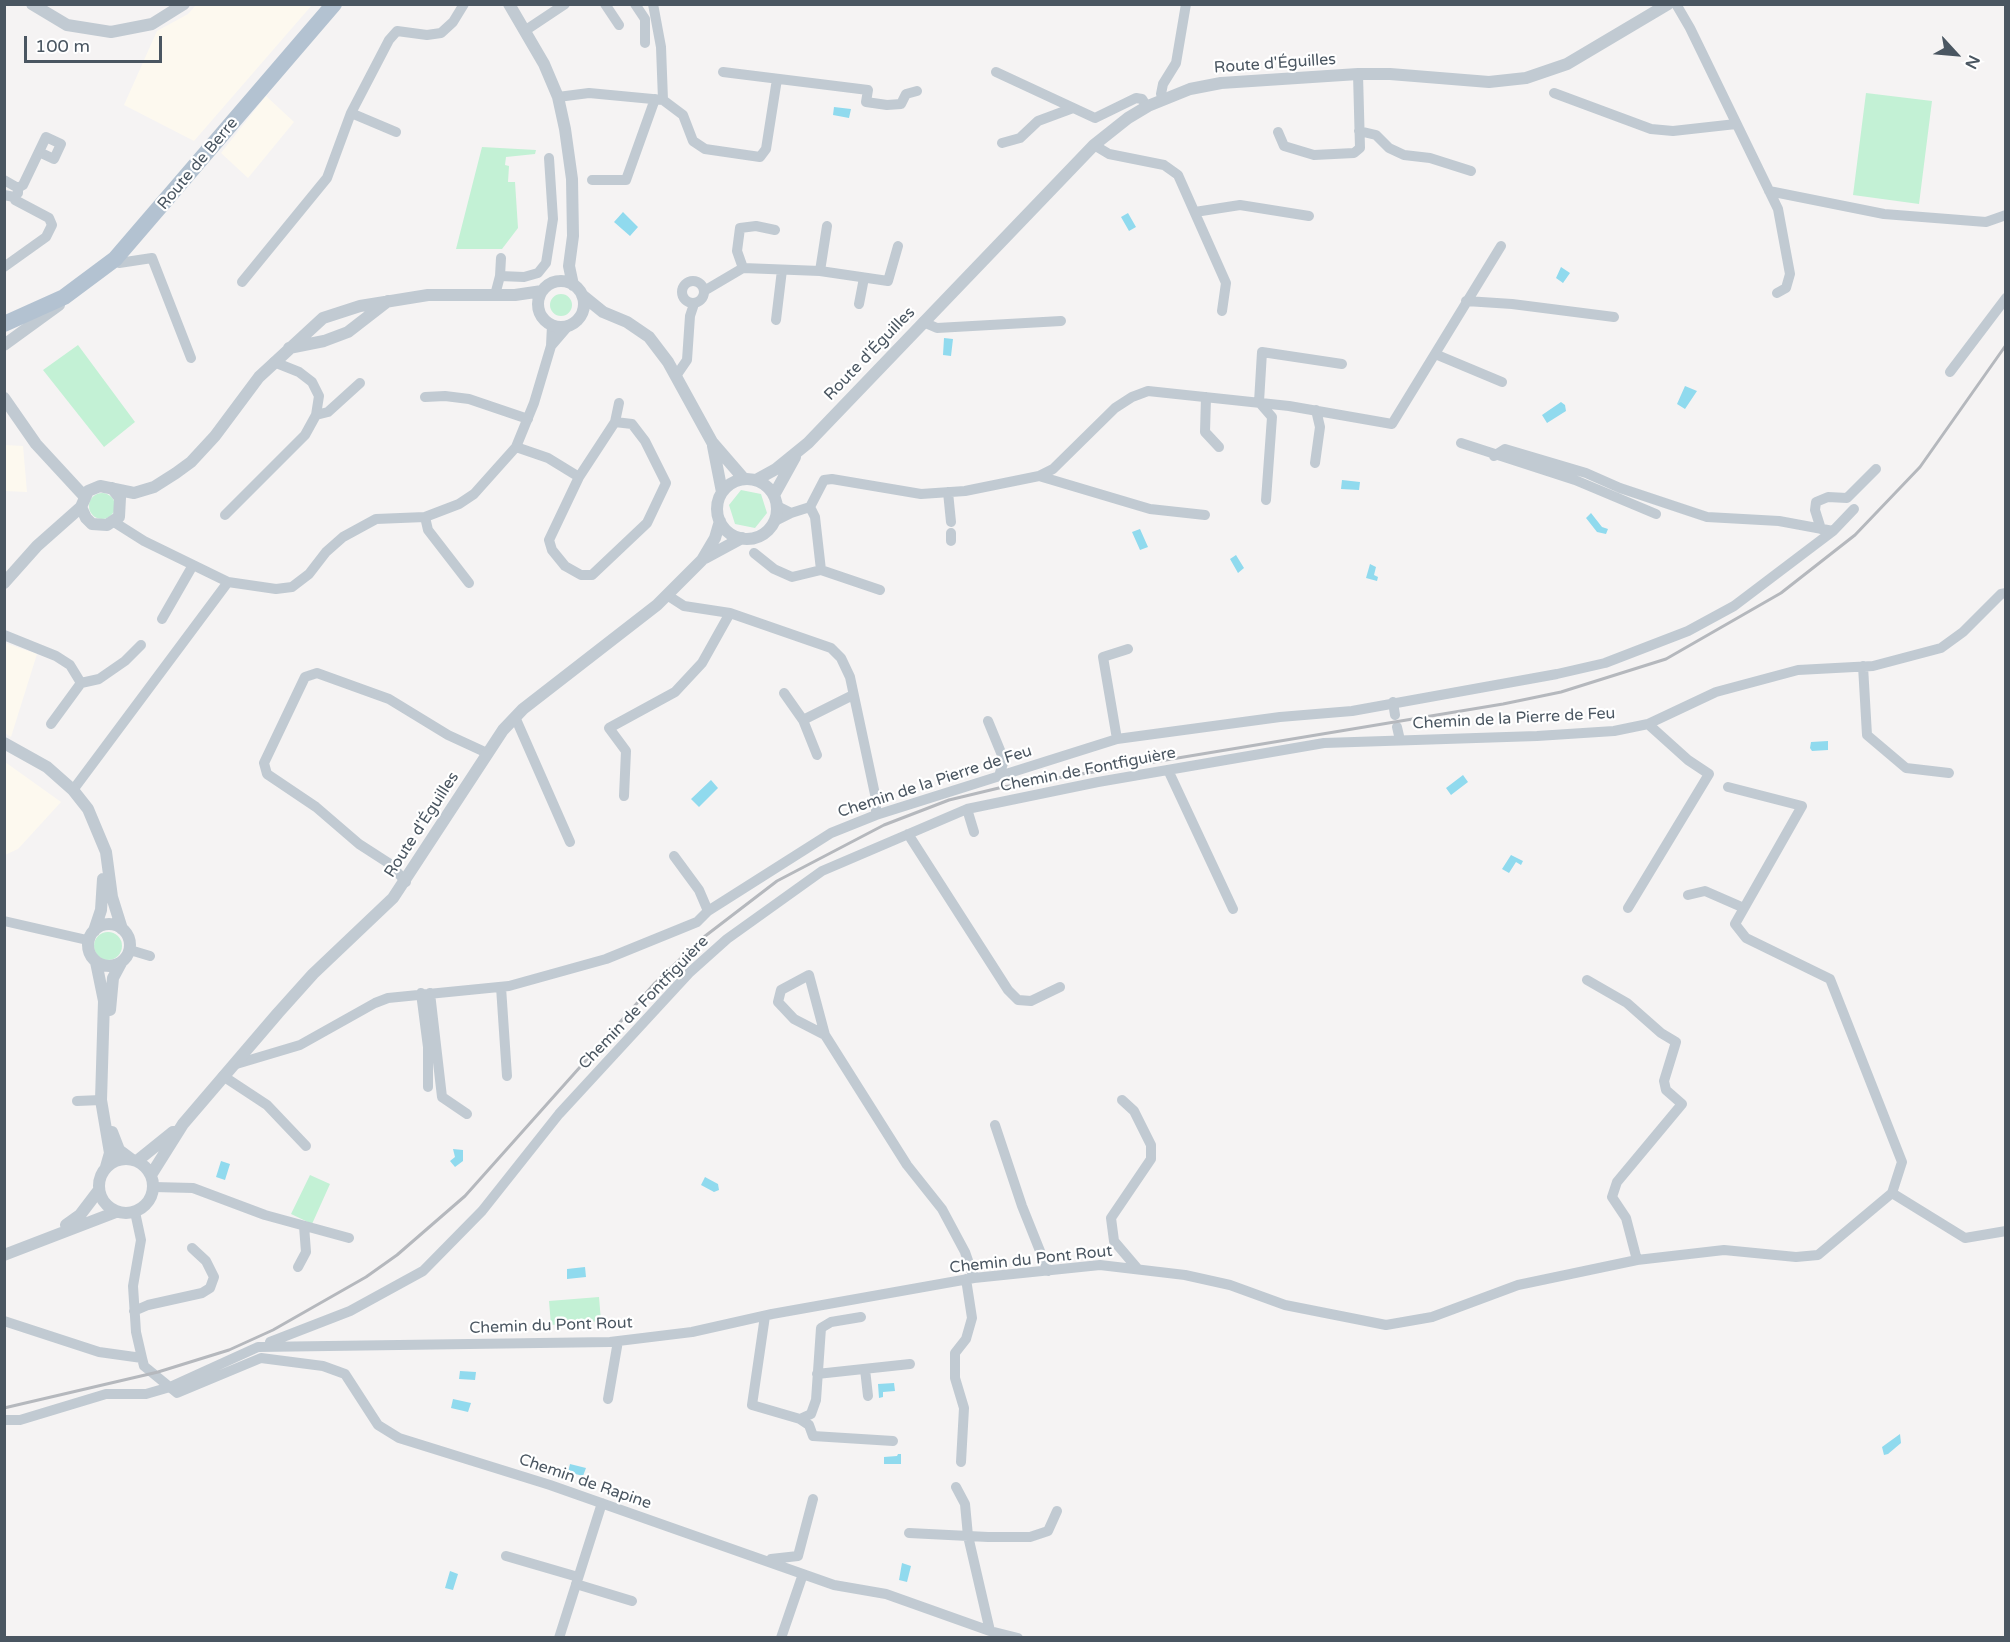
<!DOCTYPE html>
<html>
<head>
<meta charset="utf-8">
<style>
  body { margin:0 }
  #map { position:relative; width:2010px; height:1642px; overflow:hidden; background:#f5f3f3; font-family:"Varela Round",sans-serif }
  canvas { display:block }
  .frame { position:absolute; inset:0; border:6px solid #4a5661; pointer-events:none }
  .north { position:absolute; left:1926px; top:24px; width:60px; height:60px; -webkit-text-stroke:4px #fff; paint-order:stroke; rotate:116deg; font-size:16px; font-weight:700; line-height:24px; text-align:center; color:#4a5661 }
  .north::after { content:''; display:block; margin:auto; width:21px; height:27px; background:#4a5661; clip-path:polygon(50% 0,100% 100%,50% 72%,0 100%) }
  .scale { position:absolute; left:24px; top:36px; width:138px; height:27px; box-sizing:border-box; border:3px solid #4a5661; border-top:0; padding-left:8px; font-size:18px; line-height:21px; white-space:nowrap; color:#4a5661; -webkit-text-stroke:4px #fff; paint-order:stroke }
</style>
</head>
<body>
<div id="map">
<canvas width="2010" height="1642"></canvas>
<div class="frame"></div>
<div class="north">N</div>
<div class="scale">100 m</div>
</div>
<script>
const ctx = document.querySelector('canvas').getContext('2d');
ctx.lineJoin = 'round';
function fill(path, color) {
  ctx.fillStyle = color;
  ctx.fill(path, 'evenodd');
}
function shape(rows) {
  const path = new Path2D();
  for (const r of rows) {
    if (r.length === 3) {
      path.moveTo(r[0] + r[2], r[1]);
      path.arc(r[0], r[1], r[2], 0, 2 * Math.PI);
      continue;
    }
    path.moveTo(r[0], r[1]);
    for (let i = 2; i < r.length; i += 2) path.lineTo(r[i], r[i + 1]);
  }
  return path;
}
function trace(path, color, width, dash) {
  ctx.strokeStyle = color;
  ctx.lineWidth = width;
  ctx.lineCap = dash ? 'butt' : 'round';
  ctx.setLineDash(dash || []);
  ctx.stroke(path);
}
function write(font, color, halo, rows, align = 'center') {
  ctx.font = font + ' "Varela Round",sans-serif';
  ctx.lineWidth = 4.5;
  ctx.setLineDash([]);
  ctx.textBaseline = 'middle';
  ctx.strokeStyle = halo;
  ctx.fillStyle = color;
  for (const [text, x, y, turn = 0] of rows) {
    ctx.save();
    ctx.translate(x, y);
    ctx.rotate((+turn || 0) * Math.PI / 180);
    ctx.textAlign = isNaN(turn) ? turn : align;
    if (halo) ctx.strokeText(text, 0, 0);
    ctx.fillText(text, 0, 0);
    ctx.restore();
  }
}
fill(shape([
  [196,5,312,5,194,141,124,105,157,31,188,14],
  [266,96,294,122,248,178,221,153],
  [5,445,23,446,27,492,5,491],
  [5,643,37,654,11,737,5,733],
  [5,762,61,802,18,849,5,855]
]), '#fdf9ef');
fill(shape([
  [1866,93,1932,101,1919,204,1853,195],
  [482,147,536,150,535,154,506,157,505,165,509,166,508,182,515,182,518,228,502,249,456,249],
  [561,305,11],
  [78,345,135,422,104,447,43,370],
  [741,490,761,494,767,513,755,528,735,524,729,505],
  [102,506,13],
  [108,946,14],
  [310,1175,330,1184,312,1224,291,1214],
  [599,1297,601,1321,551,1325,549,1301]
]), '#c3f1d5');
fill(shape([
  [834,107,851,109,849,118,833,115],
  [623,212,638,227,630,236,614,222],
  [1128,213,1136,227,1129,231,1121,217],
  [1561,267,1570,273,1563,283,1556,278],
  [944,338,953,339,951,356,943,355],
  [1685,386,1697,391,1685,409,1677,404],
  [1561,402,1565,405,1566,411,1547,423,1542,415],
  [1342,480,1360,482,1359,490,1341,489],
  [1591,513,1602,527,1608,529,1606,534,1597,532,1586,518],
  [1140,529,1148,547,1140,550,1132,532],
  [1236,555,1244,568,1238,573,1230,559],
  [1370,564,1376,567,1374,575,1378,577,1377,581,1366,578],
  [1828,741,1828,750,1812,751,1810,748,1811,742],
  [1463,775,1468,782,1451,795,1446,788],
  [711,780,718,788,699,807,691,799],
  [1511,855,1523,861,1521,865,1516,862,1509,873,1502,869],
  [453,1149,463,1150,463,1161,455,1167,450,1161,455,1157],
  [221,1161,230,1164,225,1180,216,1177],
  [705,1177,718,1184,719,1190,714,1192,701,1185],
  [585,1267,586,1277,567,1279,567,1269],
  [460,1371,476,1372,475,1380,459,1379],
  [894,1383,895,1391,883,1392,883,1397,879,1398,878,1384],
  [453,1399,471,1403,468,1412,451,1408],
  [1900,1434,1901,1443,1888,1454,1884,1455,1882,1447],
  [898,1454,901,1454,901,1464,884,1464,884,1457,897,1456],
  [570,1464,586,1468,583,1476,568,1472],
  [902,1563,911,1566,907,1582,899,1580],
  [450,1571,458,1574,453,1590,445,1588]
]), '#90daee');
trace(shape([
  [605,4,619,25],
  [635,4,645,19,645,43],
  [1676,4,1690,28,1778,209,1790,274,1786,288,1777,293],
  [526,30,565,4],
  [723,72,868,90,866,102,887,105,901,104,906,94,917,91],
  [996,72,1095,118,1136,98,1142,99,1147,107],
  [1554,93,1651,129,1673,131,1736,124],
  [558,97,589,93,663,100,661,47,653,4],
  [1164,98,1161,94,1163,84,1176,63,1186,4],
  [663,100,683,115,693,141,705,149,760,157,766,149,777,79],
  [351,113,396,132],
  [1359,131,1376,135,1389,148,1404,155,1430,158,1471,171],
  [1278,132,1284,146,1314,155,1354,153,1360,148,1358,74],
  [1002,143,1020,138,1038,121,1073,108],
  [1094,145,1109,154,1164,165,1178,175,1226,283,1222,311],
  [4,180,18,188,18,193,14,197,4,195],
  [592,180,626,180,655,99],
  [18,188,23,185,46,137,61,144,54,159,39,152],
  [1769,191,1884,214,1986,222,2006,215],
  [1195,212,1240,205,1309,216],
  [115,259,119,263,152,258,191,358],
  [4,267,46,237,52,225,49,218,15,200,14,197],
  [743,268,737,251,740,228,756,226,775,230],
  [820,271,827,226],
  [500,276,524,277,538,273,546,263,553,219,549,158],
  [693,292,11],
  [242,282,327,178,351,113,389,40,397,31,427,35,441,33,453,22,464,4],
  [704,291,743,268,820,271,888,281,898,246],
  [495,295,500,276,501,258],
  [1466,301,1512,304,1614,317],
  [859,304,864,278],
  [776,320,782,270],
  [923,322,937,328,1061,321],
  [551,346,569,325],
  [1435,354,1502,382],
  [1950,372,2006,298],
  [676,376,687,360,690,316,694,304],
  [425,397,445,396,469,399,528,419],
  [1206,397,1205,432,1219,447],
  [316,415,328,412,360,383],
  [615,422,632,424,645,441,666,483,647,523,592,575,581,575,565,566,552,550,549,540,579,477,615,422,619,403],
  [1461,443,1575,480,1656,514],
  [516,447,548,458,579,477],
  [1494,456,1505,449,1586,473,1620,488,1707,517,1779,521,1833,531],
  [1315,463,1320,427,1316,410],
  [1039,476,1150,509,1205,515],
  [948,492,951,522],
  [1266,500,1272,417,1259,402,1262,352,1342,364],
  [810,507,815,517,821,570],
  [791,513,810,507,824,480,832,479,921,494,965,491,1039,476,1053,469,1115,408,1132,397,1148,391,1289,406,1392,424,1501,246],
  [225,515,305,435,316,415,319,396,312,382,299,372,274,362],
  [425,517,428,530,469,583],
  [775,521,791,513,777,506],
  [114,522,144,541,228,582,276,589,292,587,309,574,326,552,343,537,376,519,425,517,459,504,474,494,516,447,534,403,551,346,552,325],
  [1821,529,1815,510,1816,502,1828,497,1847,498,1876,469],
  [951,533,951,541],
  [754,553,774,569,792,577,821,570,880,590],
  [667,595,684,606,730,613,831,648,841,658,850,677,876,799,876,815],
  [162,619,193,565],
  [4,635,56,656,70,665,81,683,99,679,125,661,141,645],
  [1863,666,1867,735,1906,768,1949,773],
  [784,693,803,720,817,755],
  [1393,702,1395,715],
  [515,717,570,842],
  [803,720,853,695],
  [988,721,1004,760,999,776],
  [51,724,81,683],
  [1397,727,1400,740],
  [1117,739,1103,657,1128,649],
  [1168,770,1233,909],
  [1728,787,1802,806,1735,924,1746,938,1830,979,1902,1162,1892,1193],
  [73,790,228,582],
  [624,796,626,751,609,728,675,692,702,663,730,613],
  [967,809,974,832],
  [908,834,1008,990,1018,1000,1031,1001,1060,987],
  [674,856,699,890,708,911],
  [406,882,390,864,359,844,316,807,267,774,264,763,305,677,317,673,389,699,448,735,487,753],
  [1688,895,1705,891,1744,908],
  [1628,908,1709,774,1688,760,1648,724],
  [4,921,87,940],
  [130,950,150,956],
  [1587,980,1627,1003,1661,1033,1676,1042,1664,1081,1666,1090,1682,1104,1617,1182,1612,1197,1626,1218,1637,1260],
  [501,987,507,1076],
  [421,993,428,1047,428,1087],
  [430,993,442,1097,467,1114],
  [825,1035,809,975,781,990,778,1002,794,1019,825,1035,907,1165,942,1209,965,1252,974,1278],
  [233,1065,300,1045,375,1003,388,998,509,986,606,959,697,922,708,911,831,833,876,815,1117,739,1280,717,1352,711,1557,674,1605,663,1688,631,1734,606,1833,531,1854,509],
  [223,1076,267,1105,306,1146],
  [1122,1100,1134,1111,1151,1145,1151,1159,1111,1218,1114,1241,1137,1268],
  [77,1101,101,1100],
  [995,1125,1022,1206,1048,1271],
  [154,1187,193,1188,265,1215,349,1238],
  [135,1212,141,1240,133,1286,136,1332,142,1358,144,1366,177,1393,261,1358,323,1366,345,1374,378,1425,399,1438,550,1485,834,1585,886,1594,990,1631,1018,1638],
  [298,1267,306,1252,304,1226],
  [134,1311,148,1305,202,1293,210,1288,214,1277,206,1261,192,1248],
  [765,1316,752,1405,800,1419,809,1425,813,1436,893,1441],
  [4,1321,99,1352,142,1358],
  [270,1342,350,1311,423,1271,482,1211,559,1114,689,973,727,939,822,871,967,809,1098,782,1324,743,1537,736,1614,731,1648,724,1716,692,1798,670,1873,666,1941,648,1963,632,2001,594,2006,593],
  [865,1369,868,1396],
  [817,1374,910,1364],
  [608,1399,618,1341],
  [800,1419,811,1414,816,1400,821,1328,831,1322,861,1317],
  [4,1420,20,1420,106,1394,146,1394,170,1387,258,1347,610,1342,692,1332,772,1314,974,1278,1100,1265,1185,1275,1230,1285,1285,1305,1386,1325,1432,1317,1518,1285,1637,1260,1724,1250,1796,1257,1818,1255,1892,1193,1965,1238,2006,1231],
  [961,1462,964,1408,955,1378,955,1353,966,1339,972,1318,966,1279],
  [956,1487,965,1504,968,1536,990,1631],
  [909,1533,988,1537,1030,1537,1048,1531,1057,1511],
  [506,1556,578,1577],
  [771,1559,798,1556,813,1499],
  [576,1584,632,1601],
  [559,1638,602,1503],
  [781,1638,803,1574]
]), '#c1cad2', 10);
trace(shape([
  [32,4,67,25,111,32,152,24,184,4],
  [509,4,544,64,558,97,565,129,572,179,573,236,569,266,573,285],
  [561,304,23],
  [582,295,603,312,627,322,649,337,668,362,712,442,744,479],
  [4,345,59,305],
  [289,348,324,341,348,332,388,301],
  [4,398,36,444,84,496],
  [713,446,722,492],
  [747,509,30],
  [756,480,776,469,808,443,1094,145,1128,118,1148,106,1190,89,1221,83,1358,74,1390,74,1489,82,1526,78,1567,64,1668,4],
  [112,488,120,498,119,517,107,525,92,524,86,518,81,507,88,491,100,486,134,493,154,487,176,473,191,462,215,436,259,377,323,318,360,306,428,295,515,295,542,291],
  [774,495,795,457],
  [705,558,742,538],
  [4,583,37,546,81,507],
  [4,743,47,767,73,790,88,809,106,852,112,897,122,929],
  [109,945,21],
  [94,931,101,910,103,879],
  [96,962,104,1001,101,1100,110,1153,106,1167],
  [110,1010,113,978,121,963],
  [112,1132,119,1150,131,1159],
  [126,1186,27],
  [137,1161,173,1132],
  [151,1175,183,1124,278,1013,313,974,393,898,503,730,523,709,657,605,702,560,715,538,720,521],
  [66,1225,80,1215,99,1190],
  [4,1255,116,1212]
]), '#c1cad2', 12);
trace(shape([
  [4,324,64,297,115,259,334,4]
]), '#b3c2d1', 16);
trace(shape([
  [4,1408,158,1372,229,1350,273,1330,366,1277,397,1255,465,1196,655,983,700,940,777,881,884,825,949,800,1003,787,1503,704,1561,692,1666,659,1781,593,1855,535,1920,467,2006,345]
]), '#b5b8bd', 3);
write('16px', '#4a5661', '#fff', [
  ["Route d'Éguilles",1275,64,-4],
  ["Route de Berre",198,164,-50],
  ["Route d'Éguilles",870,354,-46],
  ["Chemin de la Pierre de Feu",1514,719,-3],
  ["Chemin de Fontfiguière",1088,770,-11],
  ["Chemin de la Pierre de Feu",935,782,-18],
  ["Route d'Éguilles",422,825,-57],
  ["Chemin de Fontfiguière",644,1003,-46],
  ["Chemin du Pont Rout",1031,1260,-6],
  ["Chemin du Pont Rout",551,1326,-2],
  ["Chemin de Rapine",585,1482,19]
]);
</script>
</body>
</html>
